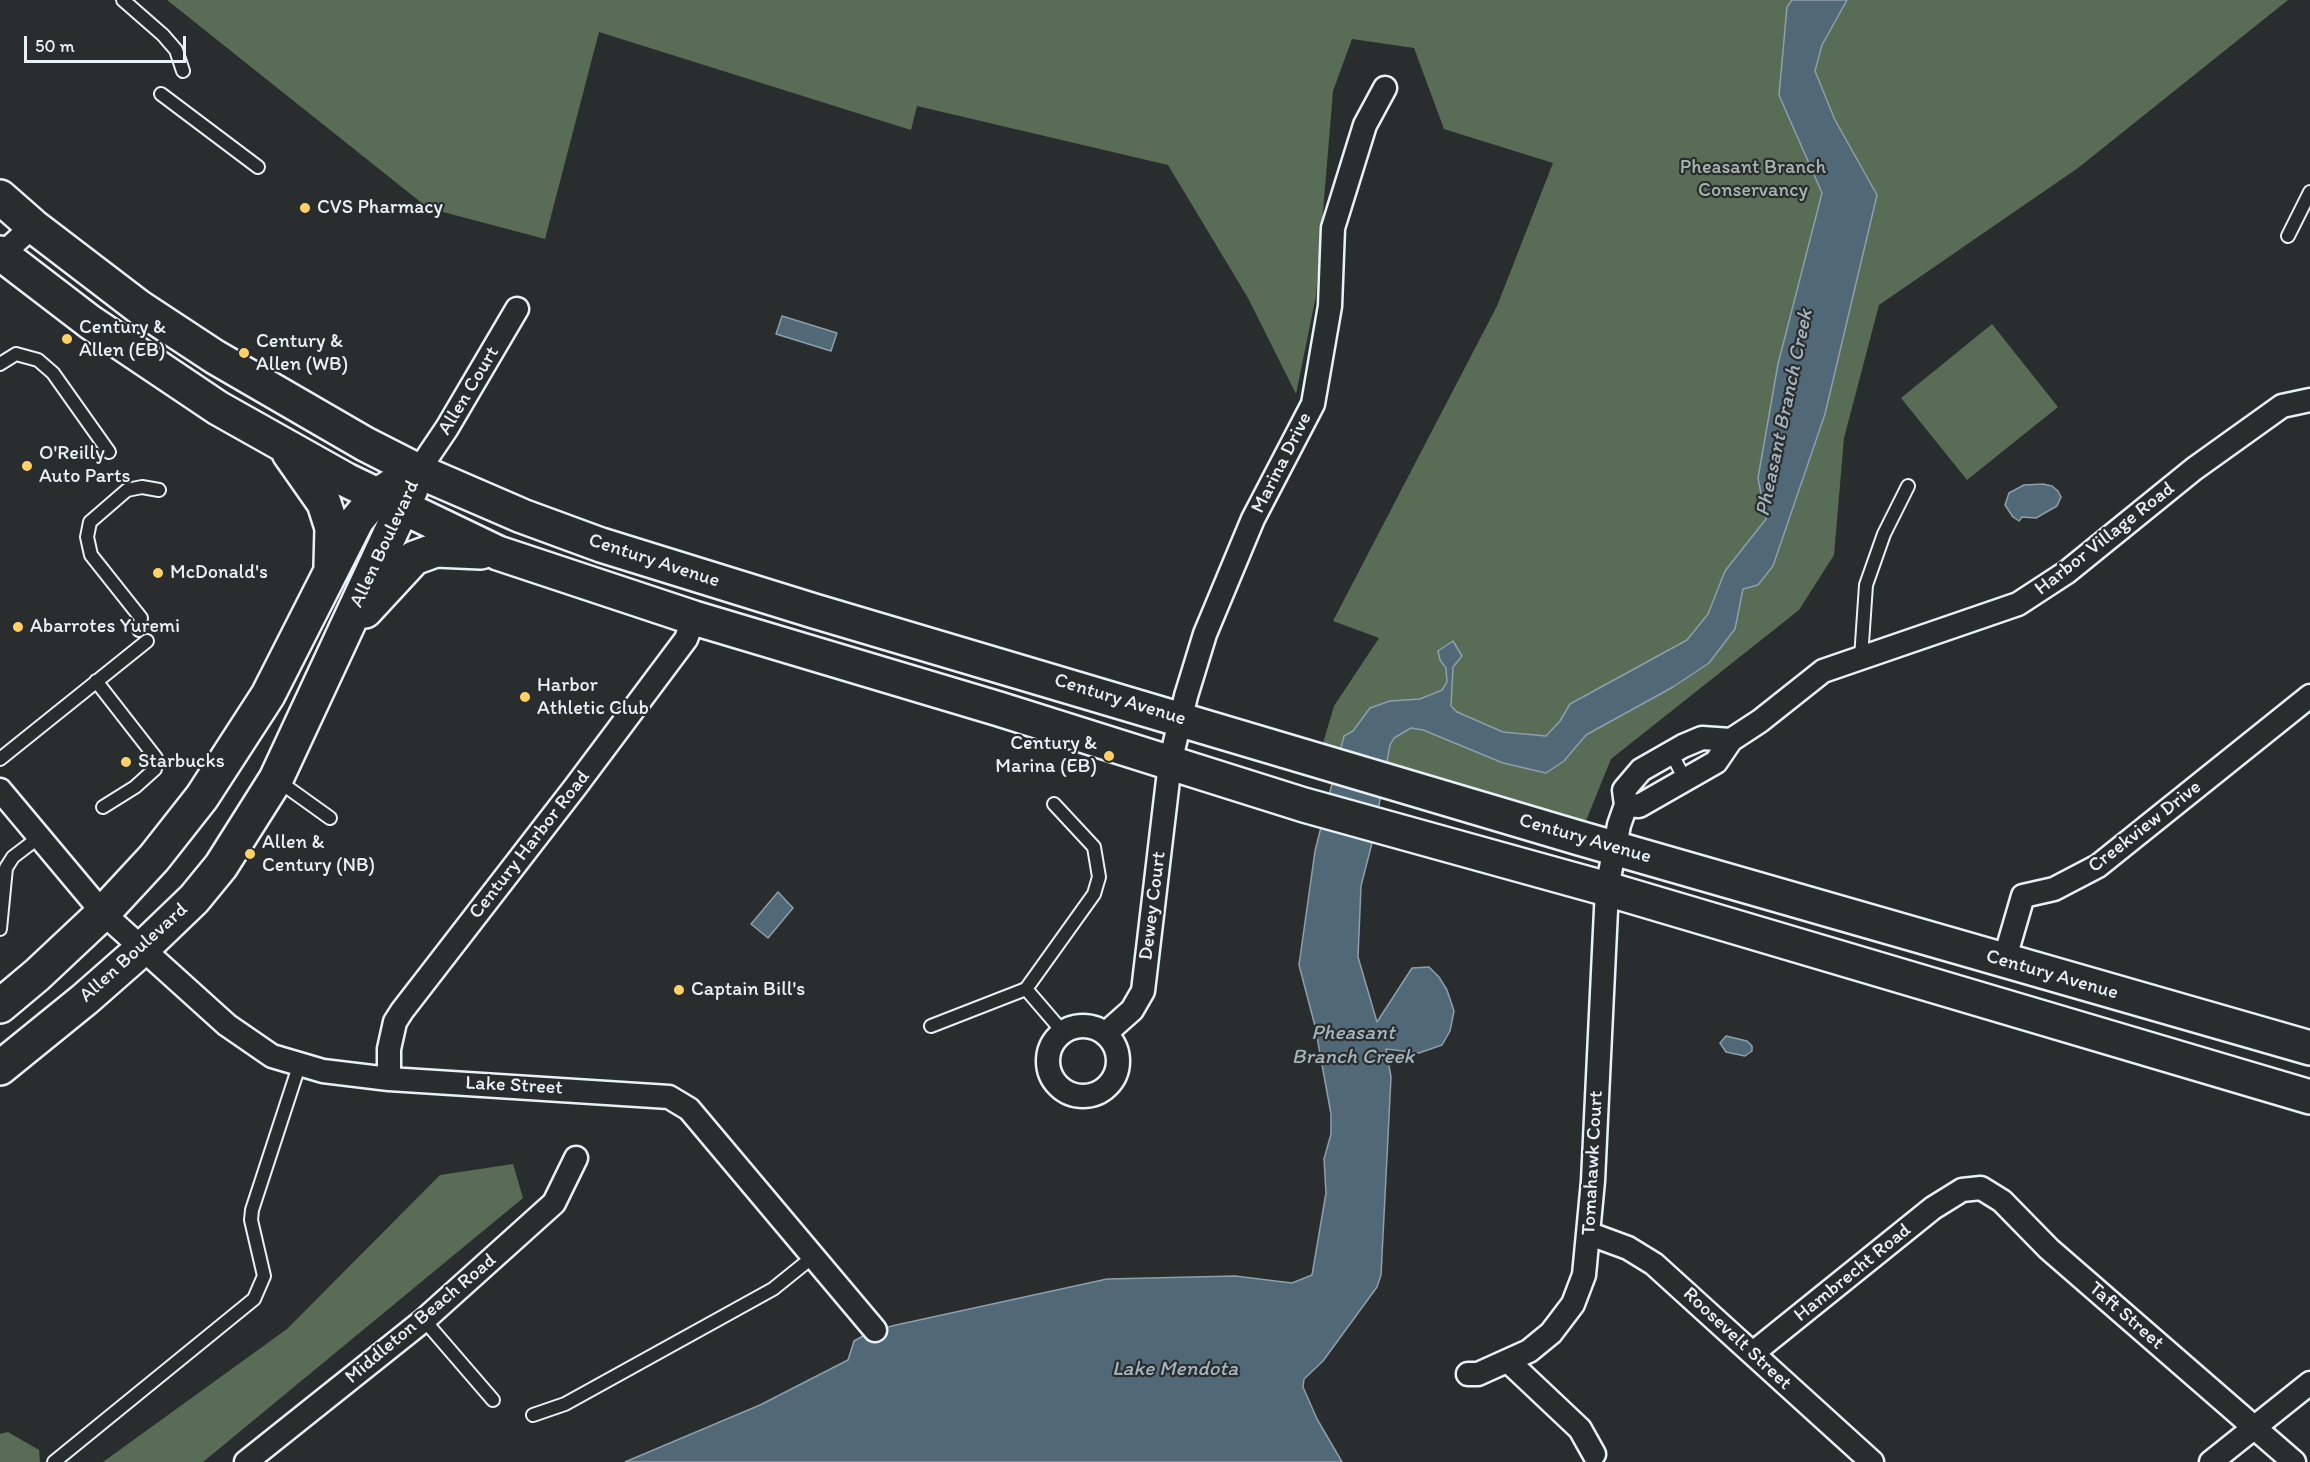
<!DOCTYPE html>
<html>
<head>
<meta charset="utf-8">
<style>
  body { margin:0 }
  #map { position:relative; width:2310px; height:1462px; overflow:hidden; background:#2a2d2e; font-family:Itim,sans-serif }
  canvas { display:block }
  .scale { position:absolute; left:24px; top:36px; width:162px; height:27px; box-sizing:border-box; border:3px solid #e8f1f8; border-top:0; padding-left:8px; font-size:18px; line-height:21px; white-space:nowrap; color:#e8f1f8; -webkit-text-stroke:4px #2a2d2e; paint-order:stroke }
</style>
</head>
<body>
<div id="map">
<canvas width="2310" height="1462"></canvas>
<div class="scale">50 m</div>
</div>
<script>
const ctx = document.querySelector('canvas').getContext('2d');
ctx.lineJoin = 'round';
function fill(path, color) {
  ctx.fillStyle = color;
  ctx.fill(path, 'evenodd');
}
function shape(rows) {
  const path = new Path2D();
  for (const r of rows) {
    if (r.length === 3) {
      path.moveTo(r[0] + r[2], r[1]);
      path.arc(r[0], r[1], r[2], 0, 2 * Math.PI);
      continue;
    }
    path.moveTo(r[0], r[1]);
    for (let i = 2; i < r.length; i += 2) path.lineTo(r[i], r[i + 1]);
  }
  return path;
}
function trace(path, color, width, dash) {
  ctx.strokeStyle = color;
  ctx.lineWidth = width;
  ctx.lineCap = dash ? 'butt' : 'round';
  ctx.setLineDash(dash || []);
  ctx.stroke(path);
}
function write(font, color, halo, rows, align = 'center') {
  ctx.font = font + ' Itim,sans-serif';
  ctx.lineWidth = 4.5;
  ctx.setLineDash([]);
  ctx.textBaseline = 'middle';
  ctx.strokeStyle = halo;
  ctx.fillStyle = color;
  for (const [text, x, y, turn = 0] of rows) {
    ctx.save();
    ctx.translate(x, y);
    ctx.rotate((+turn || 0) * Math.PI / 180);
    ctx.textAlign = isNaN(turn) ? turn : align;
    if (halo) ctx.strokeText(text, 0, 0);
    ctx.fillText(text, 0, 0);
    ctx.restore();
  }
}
fill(shape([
  [167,0,2288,0,2078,168,1879,305,1844,438,1834,555,1799,610,1611,759,1579,838,1318,760,1334,706,1379,638,1333,621,1497,306,1553,163,1444,129,1414,48,1352,39,1333,91,1316,296,1296,394,1248,298,1168,165,917,106,911,130,599,32,545,239,428,208],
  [1992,324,2058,407,1967,480,1901,398],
  [513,1164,523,1198,203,1462,103,1462,287,1329,440,1175],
  [8,1432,39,1450,40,1462,0,1462,0,1434]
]), '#586c56');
const water = shape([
  [1792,0,1847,0,1822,45,1815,71,1835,120,1877,195,1825,414,1773,566,1758,585,1743,589,1735,629,1709,663,1673,687,1586,735,1564,761,1546,773,1503,763,1423,730,1411,728,1394,738,1390,745,1372,843,1361,886,1358,957,1377,1022,1412,968,1429,967,1439,977,1447,990,1454,1011,1450,1031,1442,1045,1419,1053,1386,1049,1391,1077,1381,1275,1377,1287,1323,1361,1304,1379,1303,1387,1317,1419,1342,1462,625,1462,760,1405,848,1360,854,1341,872,1331,896,1325,1107,1279,1235,1276,1292,1283,1312,1275,1326,1193,1324,1159,1331,1134,1331,1114,1315,1026,1299,965,1315,851,1344,736,1353,731,1370,708,1390,701,1420,699,1442,690,1447,682,1446,668,1440,660,1438,651,1453,641,1462,656,1453,667,1451,706,1457,712,1503,732,1546,736,1560,721,1570,704,1687,640,1708,614,1725,571,1766,519,1758,478,1778,364,1822,193,1779,95,1787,7,1792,0],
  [782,316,837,333,831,351,776,334,782,316],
  [2043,484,2052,486,2058,491,2061,497,2057,506,2036,518,2022,517,2019,521,2013,517,2005,505,2009,493,2024,485,2043,484],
  [778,892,793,908,768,938,751,924,778,892],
  [1726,1036,1747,1041,1752,1046,1752,1051,1745,1056,1726,1052,1720,1043,1726,1036]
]);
fill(water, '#516976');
trace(water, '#8d9faa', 1.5);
const service = shape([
  [123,0,163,35,176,50,183,71],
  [161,94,258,167],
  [2288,236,2310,192],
  [0,364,16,354,38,360,53,373,109,452],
  [139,630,141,618,91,555,87,537,90,522,127,490,142,487,159,490],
  [1861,658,1866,585,1884,534,1908,486],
  [96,681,156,758,155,769,135,787,103,807],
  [1671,752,1685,780],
  [0,759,147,641],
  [277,780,330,818],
  [0,929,6,868,13,857,38,838],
  [1026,989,1063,1032],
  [931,1026,1026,989,1094,894,1099,877,1094,847,1054,804],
  [424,1320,493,1400],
  [533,1415,565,1404,773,1289,814,1256],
  [54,1462,254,1299,264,1276,251,1220,252,1210,299,1066]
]);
const minor = shape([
  [0,256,33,226],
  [418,471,447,428,517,309],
  [0,790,103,913,227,1025,272,1056,323,1071,389,1079,669,1097,689,1109,875,1330],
  [1626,805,1639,806,1716,762,1731,740,1760,721,1823,671,2018,604,2067,572,2194,469,2282,406,2310,400],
  [2004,961,2023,896,2054,889,2098,866,2310,696],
  [1083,1061,35],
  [1105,1034,1132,1010,1143,991,1170,763,1186,696,1205,634,1253,519,1313,404,1330,306,1333,228,1365,125,1385,88],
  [389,1079,389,1049,395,1022,402,1011,576,786,686,639,694,618],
  [1590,1234,1628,1248,1654,1264,1872,1462],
  [1753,1353,1933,1208,1962,1190,1981,1188,2002,1201,2049,1249,2294,1462],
  [1508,1361,1580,1429,1594,1454],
  [1468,1374,1478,1374,1529,1351,1551,1333,1573,1304,1584,1275,1593,1181,1607,889,1619,825,1626,805,1624,790,1641,770,1683,746,1702,738,1731,740],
  [246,1462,424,1320,554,1203,576,1158],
  [2211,1462,2310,1383]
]);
const secondary = shape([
  [0,197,33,226,139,307,215,357,365,444,418,471,522,516,601,545,814,611,1579,838,2310,1048],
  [0,253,90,322,218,408,346,480,498,553,694,618,999,709,1304,805,1607,889,2310,1097],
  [289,453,324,503,332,528,331,566],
  [365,611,414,558,436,550,481,552],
  [0,1006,37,975,103,913,154,858,202,797,268,695,357,520,378,495,396,483],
  [0,1068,85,999,143,948,194,899,221,866,276,779,411,489]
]);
trace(service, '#e8f1f8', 16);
trace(minor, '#e8f1f8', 27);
trace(secondary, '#e8f1f8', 38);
trace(service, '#2a2d2e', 12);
trace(minor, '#2a2d2e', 22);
trace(secondary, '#2a2d2e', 33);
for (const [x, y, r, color] of [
  [305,208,6,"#ffd166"],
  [67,339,6,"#ffd166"],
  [244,353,6,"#ffd166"],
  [27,466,6,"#ffd166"],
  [158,573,6,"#ffd166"],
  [18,627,6,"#ffd166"],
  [525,697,6,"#ffd166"],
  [1109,756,6,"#ffd166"],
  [126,762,6,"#ffd166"],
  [250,854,6,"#ffd166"],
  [679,990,6,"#ffd166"]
]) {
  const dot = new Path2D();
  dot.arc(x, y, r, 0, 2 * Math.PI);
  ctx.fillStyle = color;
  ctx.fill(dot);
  trace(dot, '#2a2d2e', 2);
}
write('20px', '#a7b5af', '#2a2d2e', [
  ["Pheasant Branch",1753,168],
  ["Conservancy",1753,191]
]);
write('20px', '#e8f1f8', '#2a2d2e', [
  ["CVS Pharmacy",317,208],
  ["Century &",79,328],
  ["Allen (EB)",79,351],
  ["Century &",256,342],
  ["Allen (WB)",256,365],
  ["O'Reilly",39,454],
  ["Auto Parts",39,477],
  ["McDonald's",170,573],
  ["Abarrotes Yuremi",30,627],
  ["Harbor",537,686],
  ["Athletic Club",537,709],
  ["Century &",1097,744,"right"],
  ["Marina (EB)",1097,767,"right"],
  ["Starbucks",138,762],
  ["Allen &",262,843],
  ["Century (NB)",262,866],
  ["Captain Bill's",691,990]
], 'left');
write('20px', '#e8f1f8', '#2a2d2e', [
  ["Allen Court",469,391,-59],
  ["Marina Drive",1282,463,-63],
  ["Harbor Village Road",2105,539,-38],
  ["Allen Boulevard",385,544,-65],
  ["Century Avenue",654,561,18],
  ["Century Avenue",1120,700,17],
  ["Creekview Drive",2145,827,-38],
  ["Century Avenue",1585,839,16],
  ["Century Harbor Road",530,845,-52],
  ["Dewey Court",1153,906,-83],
  ["Allen Boulevard",134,953,-42],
  ["Century Avenue",2052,975,16],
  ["Lake Street",514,1086,3],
  ["Tomahawk Court",1593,1163,-87],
  ["Hambrecht Road",1853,1273,-39],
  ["Taft Street",2126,1316,41],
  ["Middleton Beach Road",421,1319,-40],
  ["Roosevelt Street",1737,1339,43]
]);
write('italic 21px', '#a4b4be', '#2a2d2e', [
  ["Pheasant Branch Creek",1785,413,-78],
  ["Pheasant",1353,1034],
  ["Branch Creek",1353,1058],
  ["Lake Mendota",1175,1370]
]);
</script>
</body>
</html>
